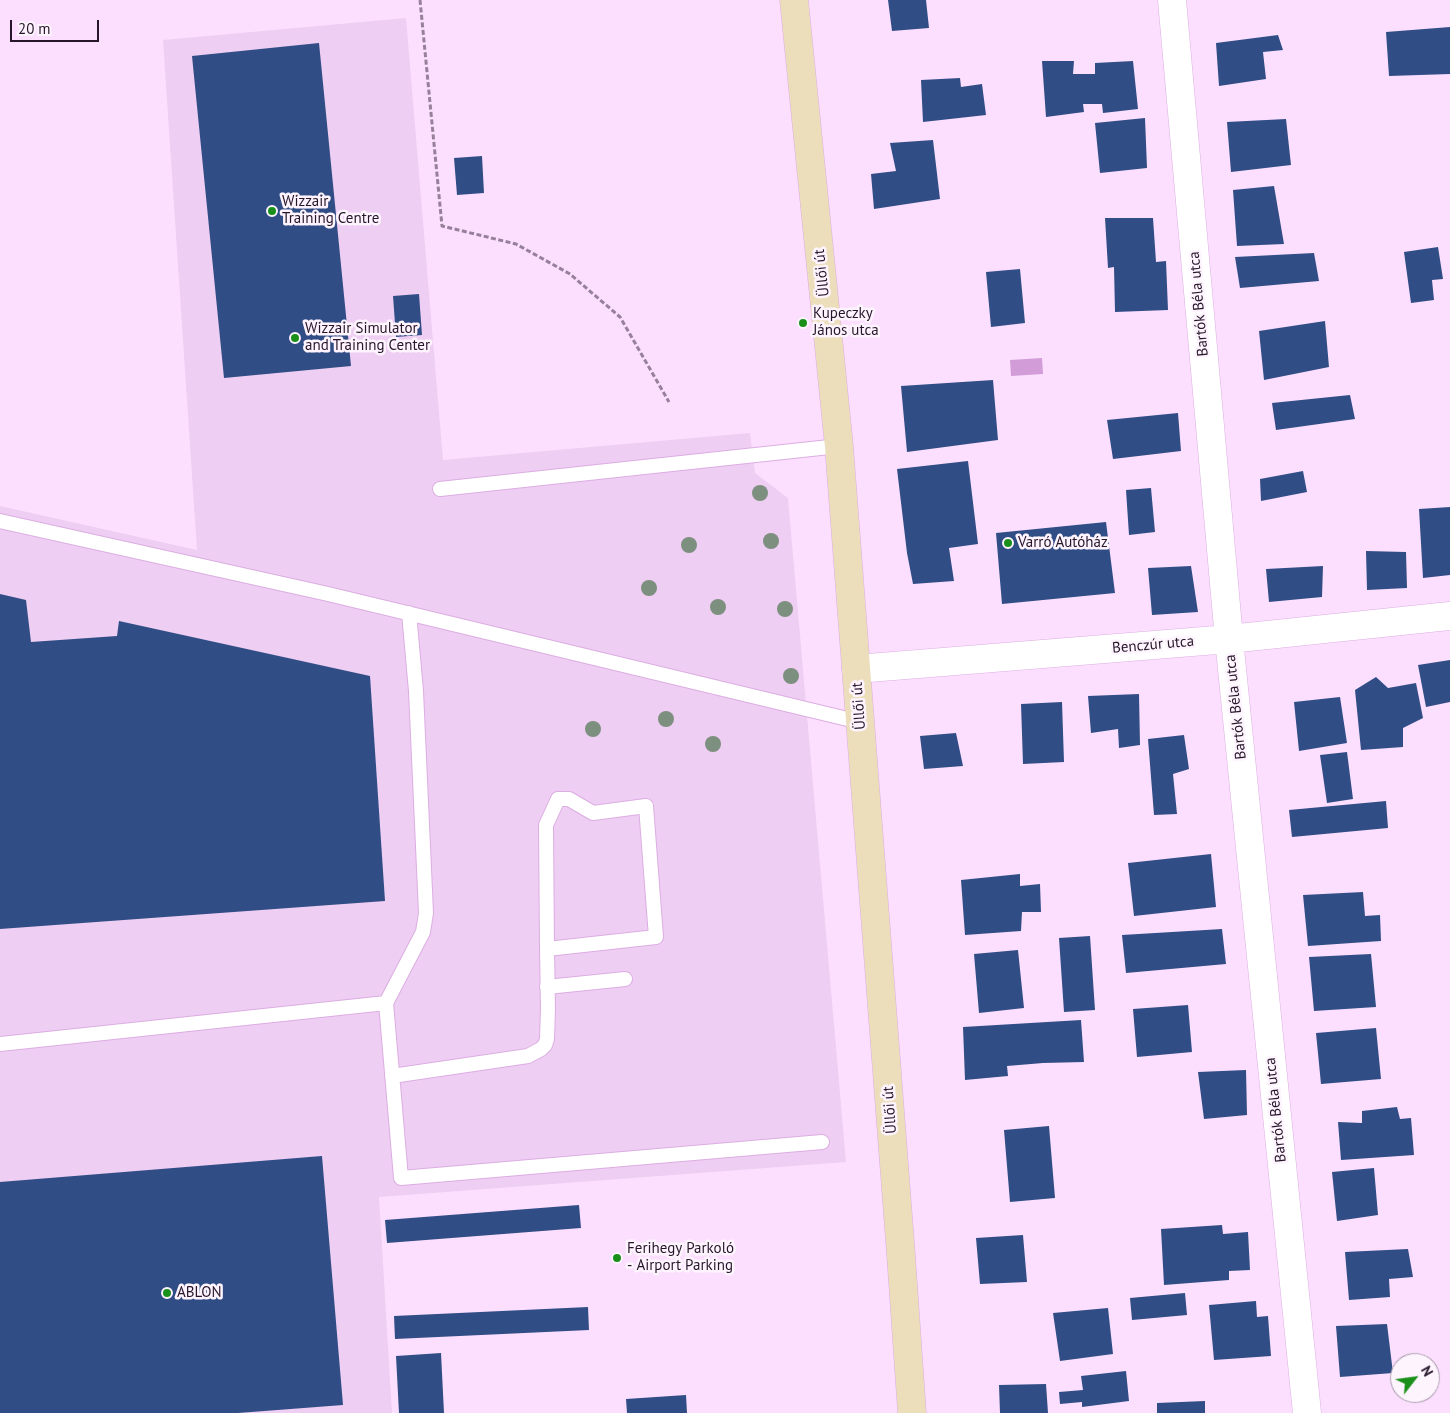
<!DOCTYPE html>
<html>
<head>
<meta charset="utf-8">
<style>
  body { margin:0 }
  #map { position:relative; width:1450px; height:1413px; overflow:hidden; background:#fcdfff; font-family:"PT Sans",sans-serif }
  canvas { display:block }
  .north { position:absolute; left:1390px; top:1353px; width:50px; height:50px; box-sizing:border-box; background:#fdf4fe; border:1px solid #a79ba9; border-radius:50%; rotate:60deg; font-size:14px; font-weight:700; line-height:20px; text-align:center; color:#27162a }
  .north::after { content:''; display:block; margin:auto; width:18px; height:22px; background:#1a901b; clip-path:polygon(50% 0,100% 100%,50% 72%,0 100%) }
  .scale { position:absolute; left:10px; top:20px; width:89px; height:22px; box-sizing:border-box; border:2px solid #27162a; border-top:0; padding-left:6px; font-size:15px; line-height:18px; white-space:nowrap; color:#27162a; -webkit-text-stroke:4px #fdf4fe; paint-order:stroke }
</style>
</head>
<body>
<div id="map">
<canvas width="1450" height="1413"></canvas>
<div class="north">N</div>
<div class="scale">20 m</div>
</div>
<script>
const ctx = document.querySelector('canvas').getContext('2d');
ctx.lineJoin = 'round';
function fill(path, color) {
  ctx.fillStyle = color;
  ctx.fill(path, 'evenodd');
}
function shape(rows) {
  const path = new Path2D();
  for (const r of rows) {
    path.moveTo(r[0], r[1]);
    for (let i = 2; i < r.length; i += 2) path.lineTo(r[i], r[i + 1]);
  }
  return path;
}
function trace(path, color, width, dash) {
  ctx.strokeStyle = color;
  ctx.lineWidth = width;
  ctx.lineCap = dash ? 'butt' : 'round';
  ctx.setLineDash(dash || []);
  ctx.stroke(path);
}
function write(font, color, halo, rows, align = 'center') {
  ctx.font = font + ' "PT Sans",sans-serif';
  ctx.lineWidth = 5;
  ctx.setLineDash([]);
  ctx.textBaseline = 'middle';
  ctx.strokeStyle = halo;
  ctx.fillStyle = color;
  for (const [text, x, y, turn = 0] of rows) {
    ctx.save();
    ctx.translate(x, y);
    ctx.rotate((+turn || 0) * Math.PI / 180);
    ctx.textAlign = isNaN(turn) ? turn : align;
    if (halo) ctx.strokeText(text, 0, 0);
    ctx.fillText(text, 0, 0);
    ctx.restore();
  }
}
fill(shape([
  [406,18,443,460,750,433,755,473,788,498,846,1162,379,1197,392,1413,0,1413,0,506,197,550,163,40]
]), '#eecef2');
fill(shape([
  [1042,358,1043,374,1011,376,1010,360]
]), '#d19cd7');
fill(shape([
  [888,0,926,0,929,28,892,31],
  [1450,27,1450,74,1389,76,1386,32],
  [1278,35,1283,50,1263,52,1266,79,1219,86,1216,43],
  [319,43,351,366,224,378,192,56],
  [1042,61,1074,61,1073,74,1095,74,1095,63,1133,61,1138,109,1103,113,1102,104,1083,104,1084,112,1046,117],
  [960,78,961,87,982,84,986,115,923,122,921,80],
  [1145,118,1147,168,1100,173,1095,123],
  [1286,119,1291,165,1231,172,1227,122],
  [933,140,940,199,874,209,871,174,896,171,890,143],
  [482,156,484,193,457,195,454,158],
  [1274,186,1284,244,1237,246,1233,190],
  [1105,218,1153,218,1156,262,1166,261,1168,310,1115,312,1114,267,1108,268],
  [1438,247,1443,279,1432,280,1434,300,1411,303,1404,252],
  [1314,253,1319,281,1240,288,1235,257],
  [1020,269,1025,323,991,327,986,272],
  [419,294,422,335,396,337,393,296],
  [1325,321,1329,367,1264,380,1259,331],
  [993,380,998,440,907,452,901,386],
  [1350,395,1355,419,1276,430,1272,403],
  [1178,413,1181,451,1113,459,1107,420],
  [968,461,978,544,949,548,954,581,913,584,907,553,897,469],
  [1303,471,1307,492,1261,501,1260,479],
  [1151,488,1155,532,1129,535,1126,490],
  [1450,507,1450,575,1423,578,1419,509],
  [1106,522,1115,593,1002,604,996,533],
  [1366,551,1406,552,1407,588,1367,590],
  [1191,566,1198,612,1152,615,1148,568],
  [1323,566,1322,597,1269,602,1266,569],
  [0,594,26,600,31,642,117,636,119,621,370,676,385,901,0,929],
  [1450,660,1450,702,1426,707,1418,665],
  [1376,677,1388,688,1416,683,1423,718,1403,728,1403,747,1361,750,1355,690],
  [1139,694,1140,745,1119,748,1118,729,1091,733,1088,696],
  [1340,697,1347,743,1299,751,1294,702],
  [1062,702,1064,762,1023,764,1021,704],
  [956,733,963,766,924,769,920,736],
  [1184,735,1189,769,1173,774,1177,814,1154,815,1148,739],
  [1347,752,1353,799,1327,803,1320,755],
  [1386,801,1388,828,1292,837,1289,810],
  [1211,854,1216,907,1134,916,1128,863],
  [1020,874,1020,886,1040,884,1041,912,1022,912,1021,931,965,935,961,880],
  [1363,892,1365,916,1380,915,1381,941,1308,946,1303,895],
  [1222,929,1226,964,1126,973,1122,935],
  [1090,936,1095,1010,1064,1012,1059,938],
  [1018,950,1024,1008,979,1013,974,954],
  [1371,954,1376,1007,1314,1011,1309,957],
  [1188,1005,1192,1052,1137,1057,1133,1009],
  [1081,1020,1084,1062,1043,1063,1007,1066,1008,1076,965,1080,963,1027],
  [1376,1028,1381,1079,1321,1084,1316,1033],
  [1246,1070,1247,1115,1204,1119,1198,1072],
  [1397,1107,1400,1119,1411,1118,1414,1155,1341,1160,1338,1122,1362,1123,1362,1111],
  [1049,1126,1055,1198,1010,1202,1004,1130],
  [322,1156,343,1405,238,1413,0,1413,0,1182],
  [1374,1168,1378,1215,1337,1221,1332,1172],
  [579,1205,581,1228,387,1243,385,1220],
  [1222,1225,1223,1234,1248,1232,1250,1270,1229,1271,1229,1280,1164,1285,1161,1229],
  [1023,1235,1027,1282,980,1284,976,1238],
  [1408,1249,1413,1277,1389,1279,1390,1297,1349,1300,1345,1252],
  [1185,1293,1187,1315,1132,1320,1130,1298],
  [1256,1301,1257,1317,1268,1316,1271,1356,1214,1360,1209,1305],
  [588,1307,589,1330,395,1339,394,1316],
  [1108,1308,1113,1354,1060,1361,1053,1313],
  [1387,1324,1393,1373,1340,1377,1336,1326],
  [441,1353,444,1413,399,1413,396,1356],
  [1126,1371,1129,1401,1082,1407,1082,1402,1060,1404,1059,1392,1083,1390,1081,1376],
  [1046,1384,1048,1413,1000,1413,999,1385],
  [686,1395,687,1413,627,1413,626,1399],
  [1205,1401,1205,1413,1157,1413,1157,1403]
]), '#314d86');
const lane = shape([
  [440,489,839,446],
  [0,521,328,594,860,722],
  [547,987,625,979],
  [386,1003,401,1178,822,1142],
  [0,1044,386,1003,423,932,426,913,416,691,409,613],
  [392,1076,528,1056,541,1049,545,1045,547,1039,548,1009,547,949,546,825,558,799,569,799,593,813,646,806,656,937,547,949]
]);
const street = shape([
  [1172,0,1229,639,1307,1413],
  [856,669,1229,639,1450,616]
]);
const secondary = shape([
  [794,0,839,446,901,1255,912,1413]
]);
trace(lane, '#dcaee2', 16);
trace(street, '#dcaee2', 29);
trace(secondary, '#dcaee2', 29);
trace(shape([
  [420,0,442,226,516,244,570,274,620,317,669,402]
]), '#97809a', 3, [5, 2.5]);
trace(lane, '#fff', 14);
trace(street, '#fff', 28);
trace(secondary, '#eddebb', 28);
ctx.fillStyle = '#7d8f7e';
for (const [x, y] of [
  [760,493],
  [771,541],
  [689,545],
  [649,588],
  [718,607],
  [785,609],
  [791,676],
  [666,719],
  [593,729],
  [713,744]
]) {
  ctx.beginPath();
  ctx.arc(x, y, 8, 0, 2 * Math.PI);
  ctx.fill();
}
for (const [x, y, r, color] of [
  [272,211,5,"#1a901b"],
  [803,323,5,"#1a901b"],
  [295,338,5,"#1a901b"],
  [1008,543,5,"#1a901b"],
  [617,1258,5,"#1a901b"],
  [167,1293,5,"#1a901b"]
]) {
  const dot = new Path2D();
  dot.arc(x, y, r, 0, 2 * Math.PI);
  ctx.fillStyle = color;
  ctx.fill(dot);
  trace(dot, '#fdf4fe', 2);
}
write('15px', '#27162a', '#fdf4fe', [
  ["Wizzair",282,202],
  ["Training Centre",282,219],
  ["Kupeczky",813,314],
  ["János utca",813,331],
  ["Wizzair Simulator",305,329],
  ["and Training Center",305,346],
  ["Varró Autóház",1018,543],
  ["Ferihegy Parkoló",627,1249],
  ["- Airport Parking",627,1266],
  ["ABLON",177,1293]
], 'left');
write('15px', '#27162a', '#fdf4fe', [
  ["Üllői út",822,273,-96],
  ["Bartók Béla utca",1199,304,-95],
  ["Benczúr utca",1153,645,-5],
  ["Üllői út",859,706,-94],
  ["Bartók Béla utca",1236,707,-96],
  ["Üllői út",890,1110,-94],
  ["Bartók Béla utca",1276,1110,-96]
]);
</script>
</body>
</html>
